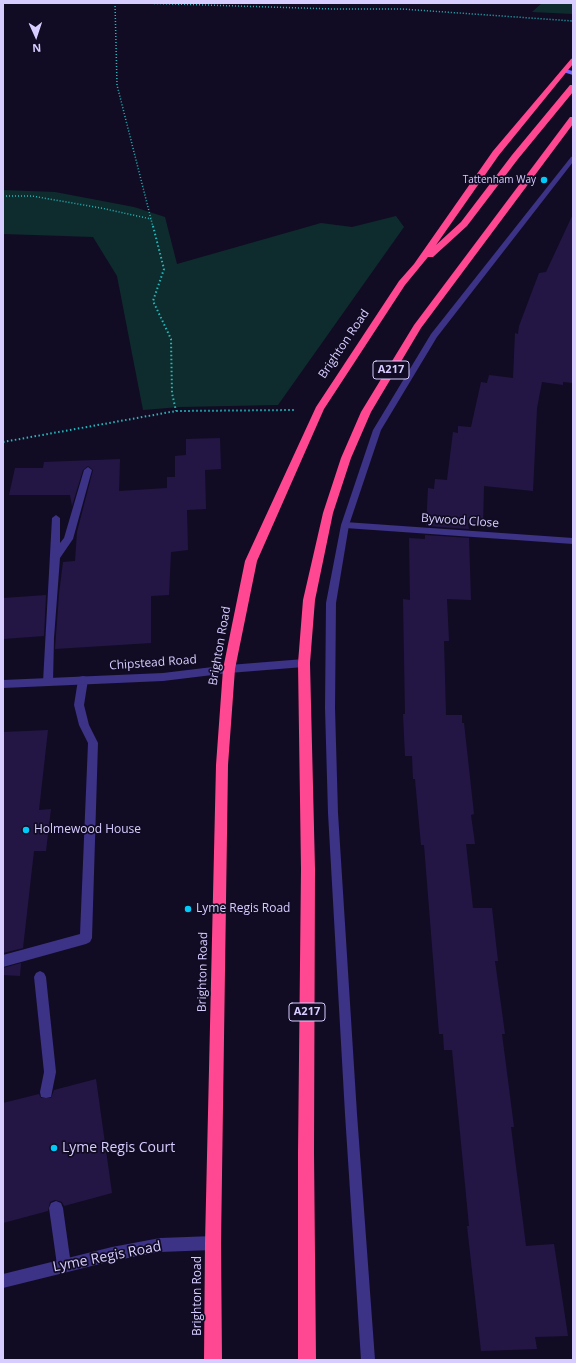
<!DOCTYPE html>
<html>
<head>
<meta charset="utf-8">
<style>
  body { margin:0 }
  #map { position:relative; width:576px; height:1363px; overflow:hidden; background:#110c23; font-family:"Open Sans",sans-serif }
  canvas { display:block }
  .frame { position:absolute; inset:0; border:4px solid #d7cdff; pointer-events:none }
  .north { position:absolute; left:16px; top:16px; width:40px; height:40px; -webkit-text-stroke:3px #110c23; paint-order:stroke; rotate:177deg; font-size:11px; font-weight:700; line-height:16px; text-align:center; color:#d7cdff }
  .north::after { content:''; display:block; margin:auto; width:14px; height:18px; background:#d7cdff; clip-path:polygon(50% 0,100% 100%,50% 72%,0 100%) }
</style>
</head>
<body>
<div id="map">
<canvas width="576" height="1363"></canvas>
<div class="frame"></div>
<div class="north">N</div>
</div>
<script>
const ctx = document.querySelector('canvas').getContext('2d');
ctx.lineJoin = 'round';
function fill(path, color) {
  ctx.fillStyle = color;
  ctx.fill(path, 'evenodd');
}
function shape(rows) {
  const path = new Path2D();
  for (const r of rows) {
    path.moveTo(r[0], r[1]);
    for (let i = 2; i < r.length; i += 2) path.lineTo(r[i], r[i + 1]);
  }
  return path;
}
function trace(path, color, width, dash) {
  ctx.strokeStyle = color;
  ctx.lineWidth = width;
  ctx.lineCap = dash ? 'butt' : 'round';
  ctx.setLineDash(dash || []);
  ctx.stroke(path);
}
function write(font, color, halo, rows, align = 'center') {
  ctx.font = font + ' "Open Sans",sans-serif';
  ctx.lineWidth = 3.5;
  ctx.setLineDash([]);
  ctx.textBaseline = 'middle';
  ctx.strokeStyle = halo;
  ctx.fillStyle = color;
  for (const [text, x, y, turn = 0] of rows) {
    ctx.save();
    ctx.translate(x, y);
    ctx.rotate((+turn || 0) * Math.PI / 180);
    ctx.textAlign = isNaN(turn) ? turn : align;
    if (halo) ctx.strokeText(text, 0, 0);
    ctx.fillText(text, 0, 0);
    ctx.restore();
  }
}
fill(shape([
  [542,3,573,3,573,14,532,12],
  [3,190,55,192,134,207,165,217,177,264,321,223,352,227,396,216,404,227,278,405,180,407,143,410,117,276,93,237,3,234]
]), '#0e2c2d');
fill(shape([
  [573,214,573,383,563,382,563,385,542,382,537,408,533,491,484,486,483,525,468,524,469,529,426,526,428,488,434,489,435,479,447,480,453,432,458,433,458,426,471,427,481,382,487,383,489,375,513,378,515,333,518,334,519,326,539,273,546,272],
  [220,438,221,469,205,470,206,509,187,510,188,550,171,552,169,595,151,596,151,643,55,649,59,594,63,562,75,561,77,532,93,470,88,466,83,470,72,506,70,495,9,495,15,468,43,468,44,462,120,459,119,491,167,488,167,477,175,477,175,456,186,455,186,439],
  [425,535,469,538,471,600,447,599,449,641,444,641,446,715,462,715,462,723,464,723,474,814,471,815,475,844,466,844,473,908,492,908,498,961,495,961,505,1034,502,1034,514,1127,511,1127,526,1246,554,1244,568,1336,535,1337,537,1349,481,1351,467,1226,469,1226,452,1050,444,1050,443,1034,439,1034,424,845,421,845,415,779,413,779,412,756,405,756,403,714,405,714,403,599,410,600,409,538,425,539],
  [46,595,44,636,3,639,4,598],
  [48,730,39,810,51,809,46,851,34,851,23,948,3,953,3,732],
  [21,963,20,976,3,975,3,968],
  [96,1079,112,1193,64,1206,62,1202,55,1200,50,1202,48,1211,3,1223,3,1103,39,1094,41,1098,51,1098,54,1090]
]), '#231645');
trace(shape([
  [115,3,117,85,153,227],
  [142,3,333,9,402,9,573,21],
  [3,196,32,196,101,208,151,219]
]), '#23babd', 1.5, [1, 2]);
trace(shape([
  [153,226,164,269,153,301,171,339,172,393,176,411],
  [3,442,176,411,296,410]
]), '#23babd', 2, [1.5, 2.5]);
fill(shape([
  [573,156,573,162,437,337,381,430,349,525,336,603,335,708,338,813,357,1114,375,1360,361,1360,345,1114,328,813,325,708,326,603,341,525,373,430,431,334,571,157,573,156],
  [88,467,92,470,73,539,60,558,54,638,53,682,52,685,48,686,44,685,43,682,52,518,56,515,60,518,60,543,64,538,84,470,88,467],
  [83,676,87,677,88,680,84,705,89,725,98,743,92,938,90,942,86,944,3,967,3,955,80,934,88,743,79,725,74,705,78,680,79,677,83,676],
  [40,971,44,973,46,977,56,1072,51,1097,46,1098,41,1097,40,1092,44,1072,34,977,36,973,40,971],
  [56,1201,61,1203,63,1208,71,1265,69,1270,64,1272,59,1270,57,1265,49,1208,51,1203,56,1201]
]), '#3c3286');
fill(shape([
  [345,522,573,538,573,544,345,528,341,525,345,522],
  [304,659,307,660,309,663,307,666,304,667,229,673,163,681,3,688,3,680,163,673,229,665,304,659],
  [213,1236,218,1238,220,1243,218,1248,213,1250,160,1252,112,1261,3,1288,3,1274,112,1247,160,1238,213,1236]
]), '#3c3286');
fill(shape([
  [565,69,573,71,573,75,563,72,563,70,565,69]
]), '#7564ff');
fill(shape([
  [573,58,573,64,499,155,436,245,461,222,512,155,570,85,573,85,573,92,518,159,467,226,433,257,428,257,405,285,324,409,257,561,235,669,228,765,221,1243,222,1360,204,1360,205,1243,216,765,223,669,245,561,316,407,399,281,414,264,493,151,571,59,573,58],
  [570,117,573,117,573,124,421,328,371,412,351,458,333,513,315,600,310,663,315,869,314,1152,316,1360,298,1360,298,1152,301,869,298,663,303,600,323,513,341,458,361,412,414,325,570,117]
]), '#ff4891');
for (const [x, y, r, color] of [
  [544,180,4,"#00cbf8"],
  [26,830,4,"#00cbf8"],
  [188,909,4,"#00cbf8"],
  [54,1148,4,"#00cbf8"]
]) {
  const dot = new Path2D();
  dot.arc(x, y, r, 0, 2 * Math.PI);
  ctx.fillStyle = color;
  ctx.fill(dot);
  trace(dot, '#110c23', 1.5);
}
write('10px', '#d7cdff', '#110c23', [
  ["Tattenham Way",536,180]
], 'right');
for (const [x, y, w] of [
  [391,370,36],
  [307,1012,36]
]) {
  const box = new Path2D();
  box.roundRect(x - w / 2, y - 9, w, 18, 3);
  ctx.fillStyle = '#110c23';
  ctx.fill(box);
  trace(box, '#d7cdff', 1);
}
write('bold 11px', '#d7cdff', null, [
  ["A217",391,370],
  ["A217",307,1012]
]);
write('12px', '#d7cdff', '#110c23', [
  ["Brighton Road",344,344,-56],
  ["Bywood Close",460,521,4],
  ["Brighton Road",220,646,-80],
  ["Chipstead Road",153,663,-4],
  ["Brighton Road",203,972,-89],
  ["Brighton Road",198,1296,-90]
]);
write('12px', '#d7cdff', '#110c23', [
  ["Holmewood House",34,830],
  ["Lyme Regis Road",196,909]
], 'left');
write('14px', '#d7cdff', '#110c23', [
  ["Lyme Regis Court",62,1148]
], 'left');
write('14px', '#d7cdff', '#110c23', [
  ["Lyme Regis Road",107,1257,-11]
]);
</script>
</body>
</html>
